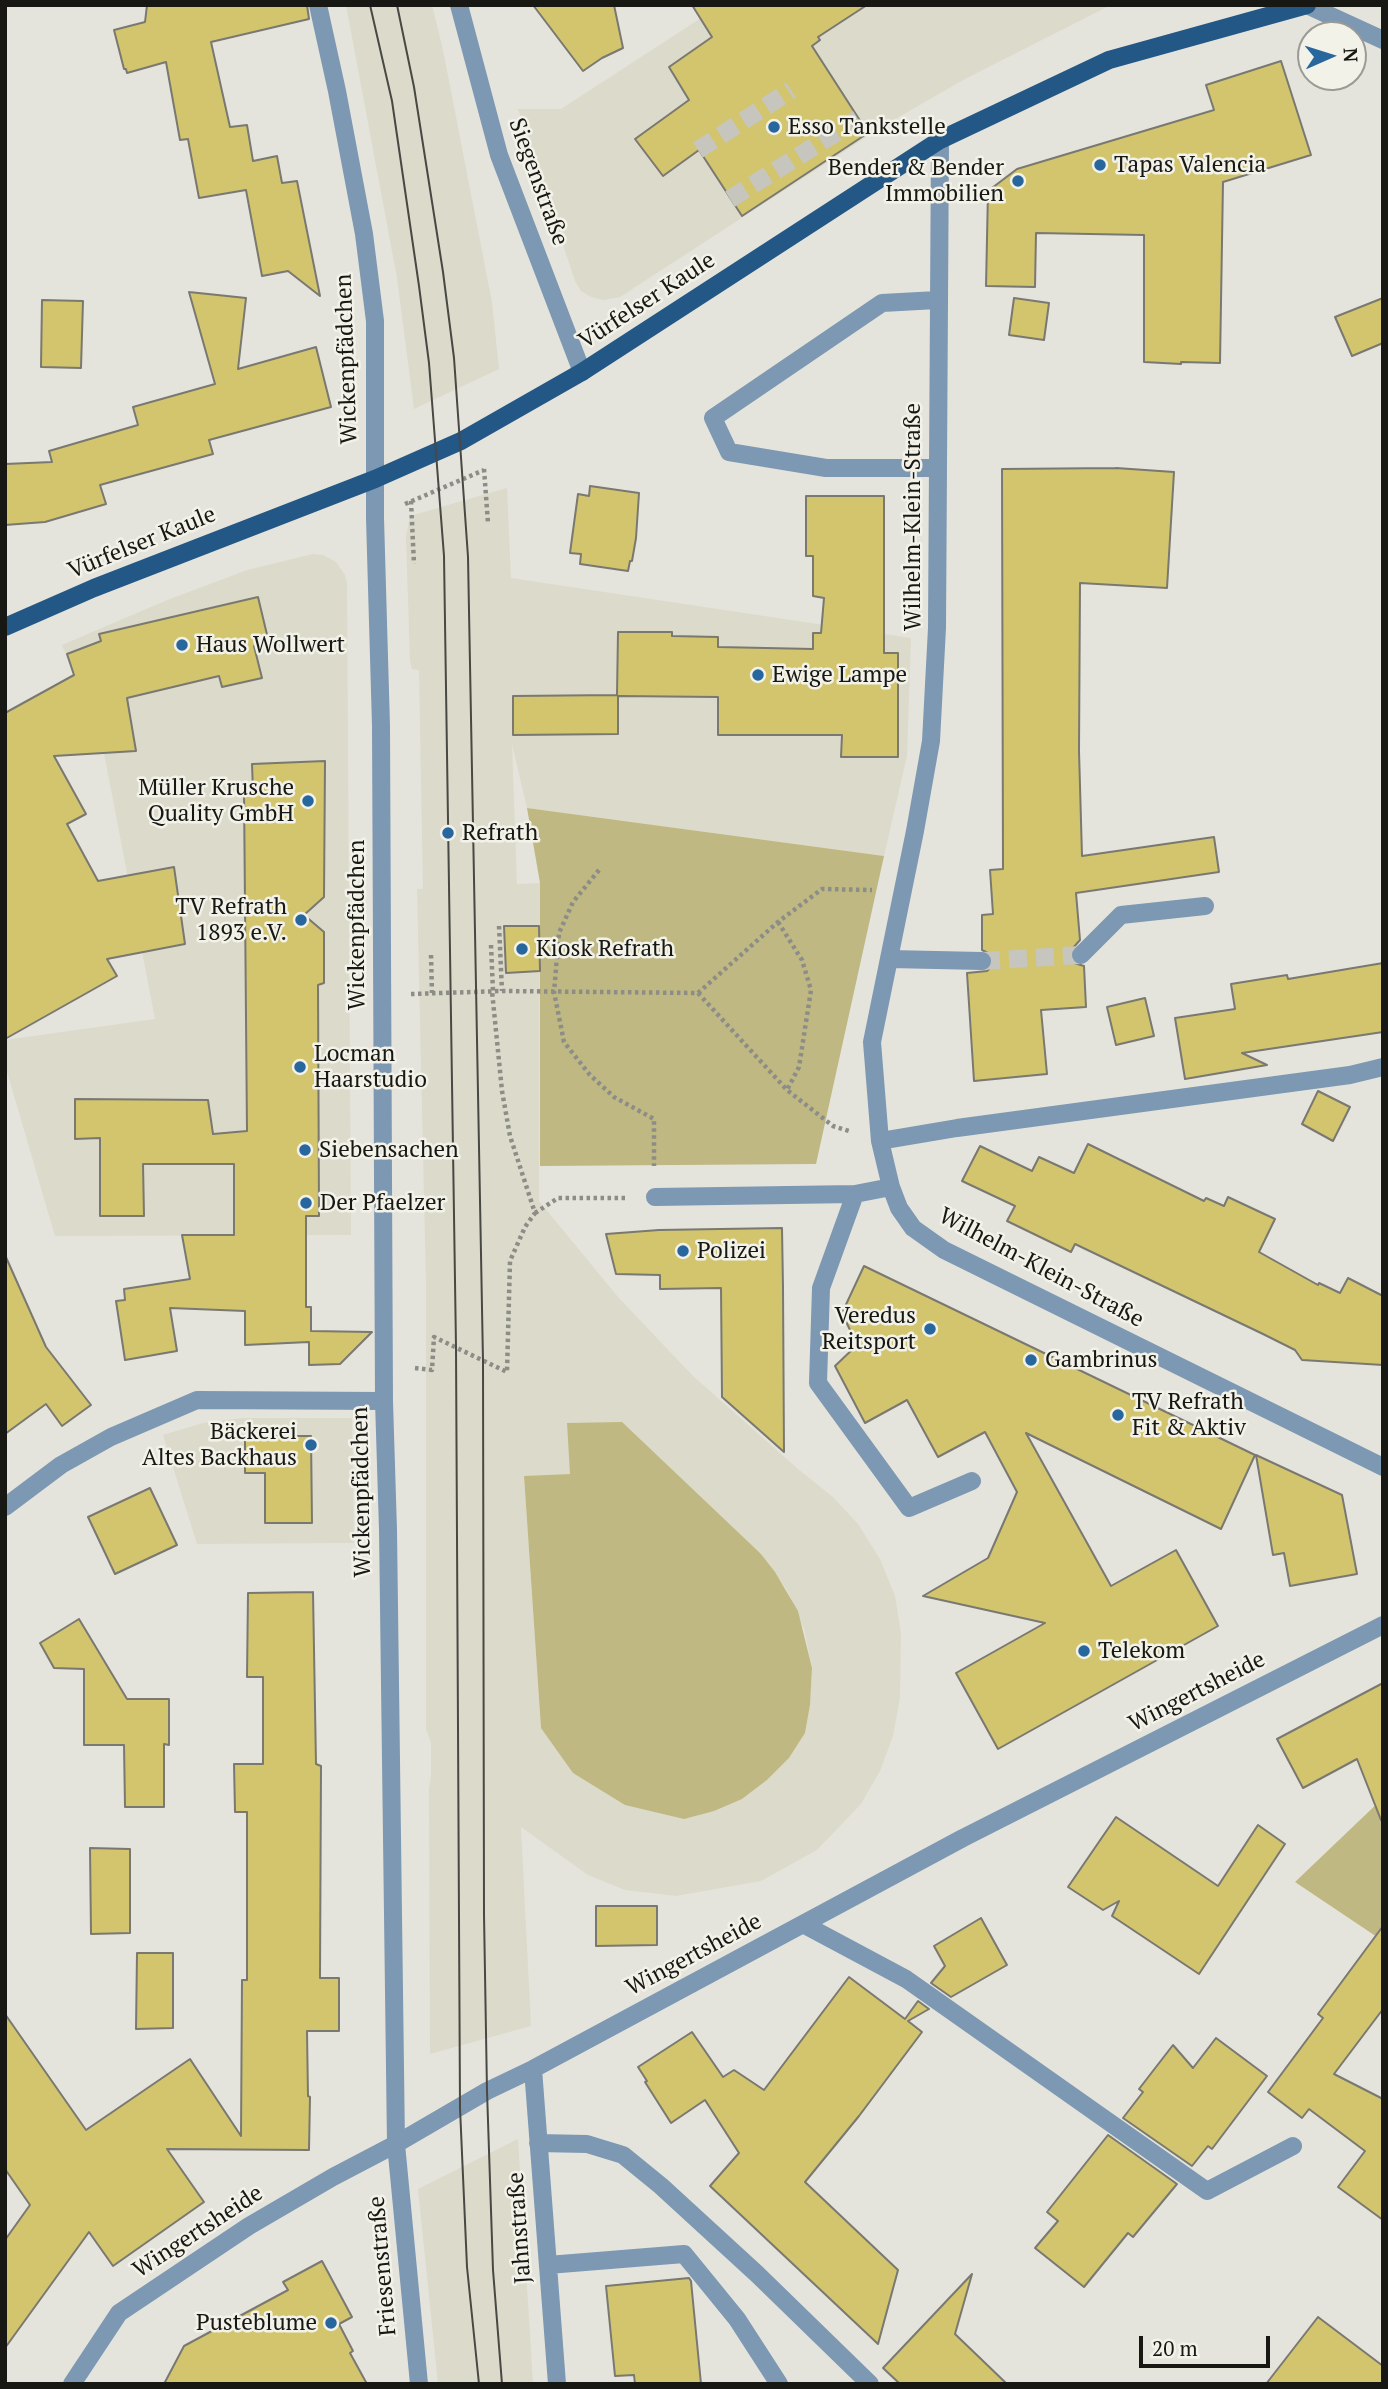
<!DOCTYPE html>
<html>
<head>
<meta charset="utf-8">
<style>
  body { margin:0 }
  #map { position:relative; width:1388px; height:2389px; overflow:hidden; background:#e5e4dc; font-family:"PT Serif",serif }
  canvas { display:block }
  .frame { position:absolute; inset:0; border:7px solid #171714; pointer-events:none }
  .north { position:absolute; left:1297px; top:21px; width:70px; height:70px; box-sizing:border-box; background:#f3f2e9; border:2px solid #9b9a94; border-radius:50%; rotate:87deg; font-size:19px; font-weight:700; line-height:28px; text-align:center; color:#171714 }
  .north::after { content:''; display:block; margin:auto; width:24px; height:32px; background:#28679e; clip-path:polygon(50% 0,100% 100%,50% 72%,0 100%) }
  .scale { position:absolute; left:1139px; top:2336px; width:131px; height:32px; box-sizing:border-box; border:4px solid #171714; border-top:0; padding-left:9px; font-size:21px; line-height:24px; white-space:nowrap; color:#171714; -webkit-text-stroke:5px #f3f2e9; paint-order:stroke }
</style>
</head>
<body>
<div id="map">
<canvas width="1388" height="2389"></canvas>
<div class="frame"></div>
<div class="north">N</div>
<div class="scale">20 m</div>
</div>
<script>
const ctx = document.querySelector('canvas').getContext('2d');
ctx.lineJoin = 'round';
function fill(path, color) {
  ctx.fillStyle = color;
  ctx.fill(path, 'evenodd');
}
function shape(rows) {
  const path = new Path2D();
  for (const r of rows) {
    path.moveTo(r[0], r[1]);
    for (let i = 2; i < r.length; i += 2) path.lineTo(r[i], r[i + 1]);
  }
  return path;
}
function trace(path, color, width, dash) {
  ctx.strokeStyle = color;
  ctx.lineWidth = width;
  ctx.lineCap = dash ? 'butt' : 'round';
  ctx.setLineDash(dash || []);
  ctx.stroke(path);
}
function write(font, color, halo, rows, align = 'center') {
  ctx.font = font + ' "PT Serif",serif';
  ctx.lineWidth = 5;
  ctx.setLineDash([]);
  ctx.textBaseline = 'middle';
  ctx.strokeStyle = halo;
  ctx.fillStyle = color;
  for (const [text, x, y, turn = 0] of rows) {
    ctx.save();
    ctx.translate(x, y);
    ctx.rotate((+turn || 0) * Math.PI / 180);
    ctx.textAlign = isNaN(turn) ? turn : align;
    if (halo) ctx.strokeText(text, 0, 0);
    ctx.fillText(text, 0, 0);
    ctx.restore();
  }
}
fill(shape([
  [346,5,432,5,443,50,492,302,499,369,414,409,397,278],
  [721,5,1111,5,965,79,885,125,620,297,603,300,591,297,581,291,575,281,518,109,561,109],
  [507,488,511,578,911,638,907,756,884,856,527,808,512,744,517,884,540,883,539,1201,618,1297,693,1376,798,1469,833,1497,858,1524,880,1559,895,1596,901,1633,900,1698,893,1736,880,1771,861,1804,817,1850,761,1881,676,1896,625,1890,588,1875,521,1827,531,2026,430,2054,429,1788,431,1776,431,1743,426,1729,426,1284,417,889,423,889,419,670,412,669,410,661,406,537,410,516],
  [570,1474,737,1532,761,1554,787,1590,804,1629,812,1668,810,1704,805,1733,789,1758,767,1780,742,1799,541,1728,524,1477],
  [313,554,323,555,336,562,345,575,347,584,351,1235,55,1236,5,1065,5,1040,155,1019,104,753,62,645,165,601,247,570],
  [243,1418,352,1418,354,1543,197,1544,163,1435,203,1423],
  [518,2139,533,2384,438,2384,418,2189]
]), '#dcdaca');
fill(shape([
  [527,808,884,856,816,1164,540,1166,540,883],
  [622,1422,761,1554,775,1572,798,1611,812,1668,810,1705,805,1733,789,1758,767,1780,742,1799,714,1811,684,1819,625,1805,573,1773,541,1728,524,1476,570,1474,567,1423],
  [1383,1798,1383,1941,1295,1882]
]), '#c0b882');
const building = shape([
  [147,5,307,5,309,19,211,42,230,127,247,125,253,161,277,156,282,183,297,181,320,296,288,271,262,276,246,190,199,198,188,139,180,140,166,62,127,73,126,69,124,69,114,30,145,22,147,5],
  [533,5,614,5,623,48,602,58,583,71,533,5],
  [692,5,867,5,818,37,820,40,812,46,868,133,742,216,699,150,663,176,635,139,689,100,669,67,712,37,692,5],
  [1281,61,1311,155,1223,182,1220,363,1181,362,1181,364,1144,362,1144,235,1036,233,1035,287,986,286,988,191,1017,169,1214,110,1206,85,1281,61],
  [189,292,246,298,238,369,316,347,331,407,209,440,213,454,100,485,106,504,45,522,5,525,5,464,52,462,49,451,138,425,133,407,215,384,189,292],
  [1014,298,1049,303,1044,340,1009,335,1014,298],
  [1383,298,1383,343,1352,356,1335,317,1383,298],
  [42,300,83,301,81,368,41,367,42,300],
  [1116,468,1174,472,1167,588,1080,583,1079,751,1082,856,1214,837,1219,872,1076,893,1080,940,1073,948,1070,957,1074,963,1084,966,1086,1007,1041,1010,1047,1074,974,1081,967,973,987,971,992,966,992,955,982,950,982,915,993,914,990,870,1003,869,1002,469,1116,468],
  [590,486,639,493,636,538,632,561,630,561,628,571,580,564,581,554,570,553,578,494,589,496,590,486],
  [806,496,884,496,884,653,898,653,898,757,841,757,842,735,718,735,718,697,618,696,618,734,513,735,513,696,617,695,618,632,672,632,672,636,718,637,718,647,813,649,813,633,821,633,824,598,813,596,813,556,806,556,806,496],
  [258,597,269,643,254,646,262,678,222,687,219,676,127,698,136,751,54,756,86,814,67,824,98,881,174,867,185,944,107,959,117,976,5,1039,5,713,74,675,67,654,101,641,99,634,258,597],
  [325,761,324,897,304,915,324,932,324,983,318,985,319,1216,306,1216,306,1307,311,1307,311,1331,372,1332,340,1364,309,1365,309,1342,245,1345,245,1311,170,1308,177,1351,125,1360,116,1301,125,1300,124,1289,190,1279,182,1235,234,1235,234,1164,143,1164,144,1216,100,1216,100,1138,75,1139,75,1099,208,1100,213,1134,247,1131,244,791,253,791,252,764,325,761],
  [504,926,539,926,540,971,506,973,504,926],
  [1383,963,1383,1032,1242,1053,1267,1065,1185,1079,1175,1018,1235,1009,1231,984,1287,975,1288,979,1383,963],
  [1145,998,1154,1036,1116,1045,1107,1007,1145,998],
  [1318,1091,1350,1107,1333,1141,1302,1124,1318,1091],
  [1088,1144,1204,1201,1206,1198,1224,1206,1228,1197,1275,1219,1259,1252,1318,1285,1319,1283,1340,1293,1348,1278,1383,1296,1383,1365,1302,1360,1295,1350,1263,1334,1075,1244,1071,1252,1007,1221,1015,1206,962,1181,980,1146,1032,1171,1039,1157,1074,1173,1088,1144],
  [782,1228,783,1287,784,1452,722,1397,721,1288,660,1289,660,1275,616,1274,606,1234,659,1230,782,1228],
  [5,1255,46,1347,91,1405,62,1426,46,1404,5,1434,5,1255],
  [864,1266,1255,1455,1221,1529,1026,1433,1111,1586,1176,1550,1218,1626,998,1749,956,1673,1045,1623,923,1596,988,1558,1017,1492,985,1432,938,1457,907,1400,865,1423,835,1366,857,1345,842,1313,864,1266],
  [245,1436,311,1436,312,1523,265,1523,265,1473,245,1473,245,1436],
  [1256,1455,1342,1495,1357,1574,1290,1586,1284,1553,1273,1555,1256,1455],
  [150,1488,177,1545,115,1574,88,1517,150,1488],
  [313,1592,316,1764,321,1766,320,1978,339,1978,339,2031,307,2031,308,2096,310,2097,309,2150,167,2149,204,2202,113,2266,89,2232,5,2348,5,2240,30,2205,5,2169,5,2014,86,2130,190,2059,241,2136,242,1980,247,1980,247,1812,235,1812,234,1764,263,1764,263,1677,247,1677,248,1593,313,1592],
  [79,1619,127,1699,169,1699,169,1745,164,1744,164,1807,125,1807,124,1745,84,1745,84,1669,54,1668,40,1643,79,1619],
  [1383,1683,1383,1819,1381,1820,1357,1759,1303,1788,1277,1739,1383,1683],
  [1116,1817,1218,1886,1258,1825,1285,1844,1199,1974,1112,1916,1119,1901,1103,1910,1068,1887,1116,1817],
  [90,1848,130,1849,130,1933,91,1934,90,1848],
  [596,1906,657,1906,657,1945,596,1946,596,1906],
  [981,1918,1007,1965,951,1997,931,1983,945,1966,934,1946,981,1918],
  [1383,1926,1383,2009,1334,2074,1383,2099,1383,2220,1338,2187,1365,2151,1309,2109,1302,2118,1268,2092,1323,2018,1318,2014,1383,1926],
  [137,1953,173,1953,173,2028,136,2029,137,1953],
  [849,1977,905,2019,918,2001,929,2009,908,2021,922,2032,859,2116,805,2182,898,2270,878,2344,710,2186,739,2153,705,2100,671,2123,645,2082,647,2081,638,2067,692,2032,723,2077,734,2070,764,2090,849,1977],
  [1216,2038,1267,2076,1212,2149,1208,2146,1192,2166,1123,2118,1143,2092,1139,2089,1173,2045,1193,2068,1216,2038],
  [1108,2135,1177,2184,1133,2237,1128,2233,1084,2287,1035,2248,1058,2221,1047,2212,1108,2135],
  [322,2261,352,2317,339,2324,353,2351,350,2353,367,2384,164,2384,184,2346,288,2290,283,2282,322,2261],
  [972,2274,955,2334,1007,2384,900,2384,883,2368,972,2274],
  [689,2278,691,2281,701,2384,635,2384,634,2375,615,2376,606,2286,689,2278],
  [1318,2317,1383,2366,1383,2384,1266,2384,1318,2317]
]);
fill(building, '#d2c56e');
trace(building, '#797871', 2);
trace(shape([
  [698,150,791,90],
  [730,199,858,119],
  [982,961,1081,955]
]), '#c6c5be', 18, [18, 9]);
trace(shape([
  [484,469,488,523],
  [411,501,414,564],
  [405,504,484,470],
  [599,870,573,902,559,933,554,992,564,1042,590,1075,614,1097,654,1119,654,1166],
  [778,922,802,960,811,990,799,1067,787,1090],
  [499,926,502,991],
  [491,945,493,991],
  [431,955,432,993],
  [698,993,787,1090,833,1126,849,1131],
  [411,994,502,991,698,993,778,922,822,889,872,890],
  [535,1213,558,1198,625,1198],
  [415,1368,432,1370,434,1337,507,1372,510,1261,525,1227,535,1213,510,1136,502,1091,492,991]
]), '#8d8d87', 4.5, [3.5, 3.5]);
trace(shape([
  [318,5,337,91,364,234,375,321,375,518,381,726,384,1401,388,1530,396,2144,419,2384],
  [459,5,499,155,582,372],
  [1307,5,1383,40],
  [940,140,937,628,931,741,915,831,872,1042,880,1141,891,1187,899,1208,913,1228,944,1250,1383,1467],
  [937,300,882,303,713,418,729,452,826,468,938,468],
  [1081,955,1121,915,1205,906],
  [890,959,982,961],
  [880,1141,957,1128,1350,1075,1383,1067],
  [855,1194,821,1288,818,1383,909,1508,972,1481],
  [655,1197,855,1194,891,1187],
  [5,1507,61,1465,111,1437,197,1400,384,1401],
  [803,1924,906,1979,1207,2191,1293,2146],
  [533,2069,557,2384],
  [538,2143,587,2144,623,2155,661,2186,757,2274,870,2384],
  [548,2265,684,2254,737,2319,779,2384],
  [72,2384,119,2313,249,2226,333,2177,396,2144,487,2091,533,2069,963,1838,1383,1625]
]), '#7d98b2', 18);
trace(shape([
  [5,627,94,588,375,479,461,441,582,372,940,140,1109,60,1307,5]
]), '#235785', 18);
trace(shape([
  [370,5,392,101,419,286,429,363,444,556,456,1347,460,2108,467,2267,479,2384],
  [397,5,414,87,443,272,454,358,468,557,483,1361,484,1915,487,2091,493,2270,502,2384]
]), '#484844', 2);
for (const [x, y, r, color] of [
  [774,127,7,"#28679e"],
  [1100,165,7,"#28679e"],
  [1018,181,7,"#28679e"],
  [182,645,7,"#28679e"],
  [758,675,7,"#28679e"],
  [308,801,7,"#28679e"],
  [448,833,7,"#28679e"],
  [301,920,7,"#28679e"],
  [522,949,7,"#28679e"],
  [300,1067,7,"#28679e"],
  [305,1150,7,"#28679e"],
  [306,1203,7,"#28679e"],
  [683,1251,7,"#28679e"],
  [930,1329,7,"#28679e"],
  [1031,1360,7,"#28679e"],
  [1118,1415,7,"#28679e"],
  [311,1445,7,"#28679e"],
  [1084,1651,7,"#28679e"],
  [331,2323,7,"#28679e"]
]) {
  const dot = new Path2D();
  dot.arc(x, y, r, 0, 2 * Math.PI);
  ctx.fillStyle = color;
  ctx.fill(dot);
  trace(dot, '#f3f2e9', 2.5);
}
write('23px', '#171714', '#f3f2e9', [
  ["Esso Tankstelle",788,127],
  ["Tapas Valencia",1114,165],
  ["Bender & Bender",1004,168,"right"],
  ["Immobilien",1004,194,"right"],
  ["Haus Wollwert",196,645],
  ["Ewige Lampe",772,675],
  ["Müller Krusche",294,788,"right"],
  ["Quality GmbH",294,814,"right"],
  ["Refrath",462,833],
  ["TV Refrath",287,907,"right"],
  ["1893 e.V.",287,933,"right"],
  ["Kiosk Refrath",536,949],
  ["Locman",314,1054],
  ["Haarstudio",314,1080],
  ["Siebensachen",319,1150],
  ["Der Pfaelzer",320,1203],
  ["Polizei",697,1251],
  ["Veredus",916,1316,"right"],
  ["Reitsport",916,1342,"right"],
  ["Gambrinus",1045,1360],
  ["TV Refrath",1132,1402],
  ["Fit & Aktiv",1132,1428],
  ["Bäckerei",297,1432,"right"],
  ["Altes Backhaus",297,1458,"right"],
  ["Telekom",1098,1651],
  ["Pusteblume",317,2323,"right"]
], 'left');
write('23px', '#171714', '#f3f2e9', [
  ["Siegenstraße",538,182,70],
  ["Vürfelser Kaule",647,301,-33],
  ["Wickenpfädchen",347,359,-92],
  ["Wilhelm-Klein-Straße",913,517,-90],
  ["Vürfelser Kaule",142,543,-22],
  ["Wickenpfädchen",357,925,-90],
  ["Wilhelm-Klein-Straße",1041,1268,28],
  ["Wickenpfädchen",362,1492,-91],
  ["Wingertsheide",1197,1692,-27],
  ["Wingertsheide",694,1955,-28],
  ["Jahnstraße",520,2228,-94],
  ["Wingertsheide",198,2232,-33],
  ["Friesenstraße",383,2266,-95]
]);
</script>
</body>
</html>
